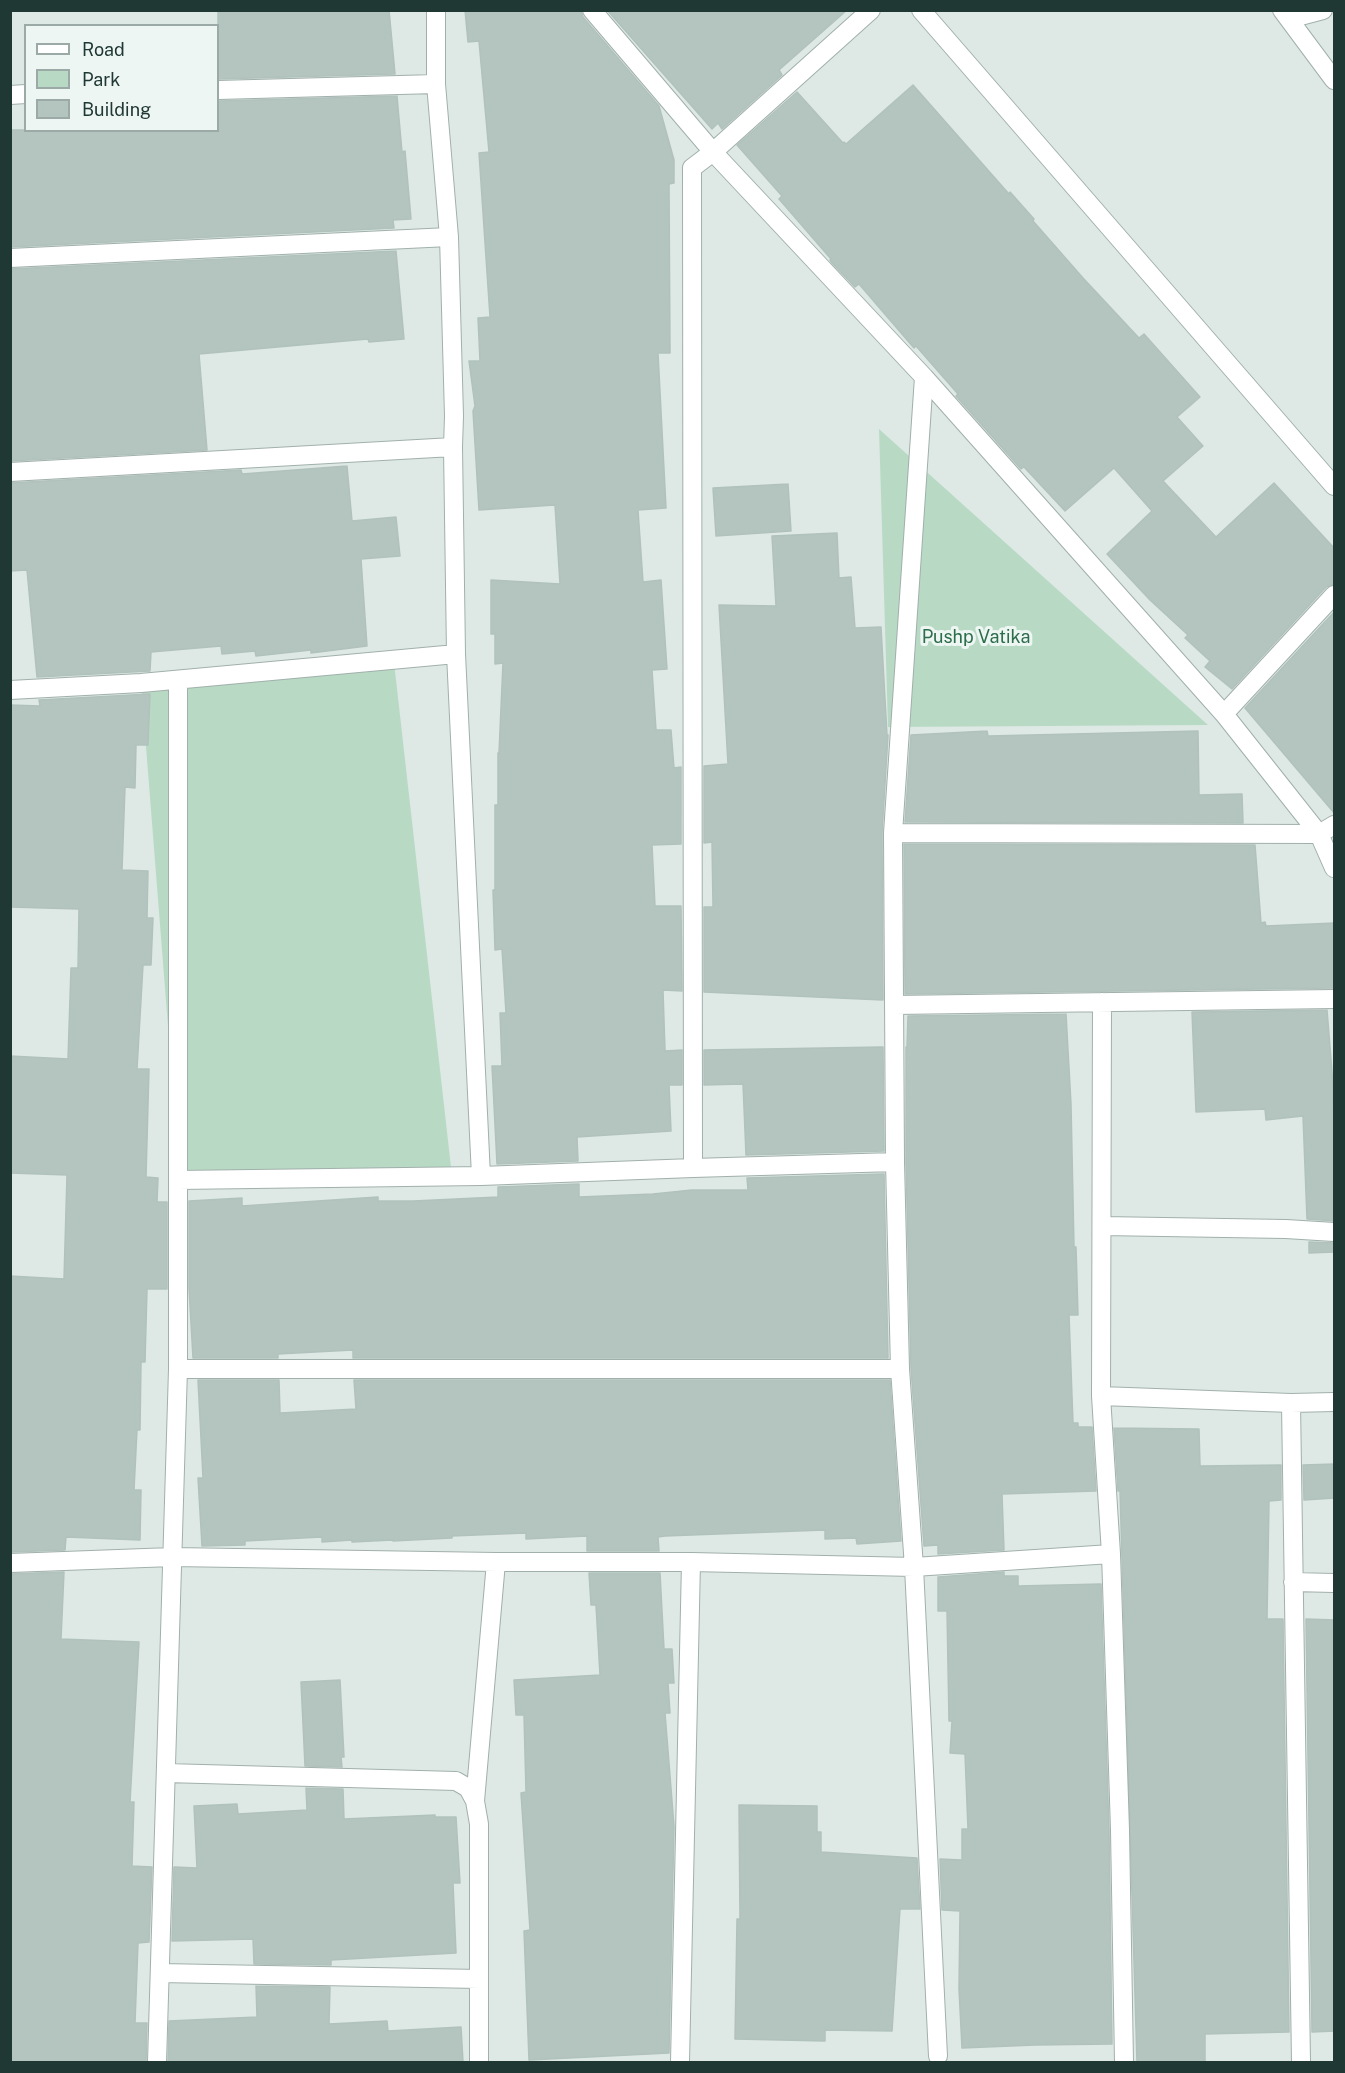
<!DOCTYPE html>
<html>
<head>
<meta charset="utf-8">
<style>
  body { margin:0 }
  #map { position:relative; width:1345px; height:2073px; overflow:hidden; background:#dee9e5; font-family:"Public Sans",sans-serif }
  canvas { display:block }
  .frame { position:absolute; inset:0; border:12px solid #203834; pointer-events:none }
  .legend { position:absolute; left:24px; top:24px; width:195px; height:108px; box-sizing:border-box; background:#eef6f3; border:2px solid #9caaa7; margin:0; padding:8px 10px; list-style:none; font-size:18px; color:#203834 }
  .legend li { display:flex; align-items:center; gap:12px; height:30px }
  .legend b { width:30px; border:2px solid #9caaa7 }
</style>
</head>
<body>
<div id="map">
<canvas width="1345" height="2073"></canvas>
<div class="frame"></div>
<ul class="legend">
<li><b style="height:8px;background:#fff"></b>Road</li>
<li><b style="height:16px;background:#b8dac4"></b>Park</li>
<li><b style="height:16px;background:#b4c4be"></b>Building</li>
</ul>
</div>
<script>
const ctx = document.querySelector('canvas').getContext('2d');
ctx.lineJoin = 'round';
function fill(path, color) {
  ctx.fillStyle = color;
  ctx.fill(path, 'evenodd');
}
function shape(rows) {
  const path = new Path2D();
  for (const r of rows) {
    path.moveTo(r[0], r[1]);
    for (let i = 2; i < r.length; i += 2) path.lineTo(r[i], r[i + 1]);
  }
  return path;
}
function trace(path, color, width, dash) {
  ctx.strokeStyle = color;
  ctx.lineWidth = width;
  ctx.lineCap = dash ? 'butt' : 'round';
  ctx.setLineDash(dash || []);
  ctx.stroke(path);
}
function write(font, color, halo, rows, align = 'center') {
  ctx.font = font + ' "Public Sans",sans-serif';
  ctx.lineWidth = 6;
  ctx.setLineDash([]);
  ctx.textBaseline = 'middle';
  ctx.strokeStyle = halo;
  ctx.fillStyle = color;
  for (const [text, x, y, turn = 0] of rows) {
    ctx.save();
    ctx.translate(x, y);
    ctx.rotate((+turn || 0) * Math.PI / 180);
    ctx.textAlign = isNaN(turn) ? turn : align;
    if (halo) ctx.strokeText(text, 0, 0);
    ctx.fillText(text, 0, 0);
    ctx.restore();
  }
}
fill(shape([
  [879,429,1208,725,888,727],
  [394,662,452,1176,180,1179,141,683]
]), '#b8dac4');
const building = shape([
  [218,10,389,10,395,74,218,79,218,10],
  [465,10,581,10,583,17,659,106,674,160,674,183,669,184,670,353,658,353,666,508,638,510,643,582,661,580,667,669,652,670,656,730,671,730,674,768,681,767,681,844,652,845,655,906,681,906,682,991,663,990,665,1051,682,1050,682,1085,669,1085,671,1131,577,1137,578,1161,497,1164,492,1066,502,1066,500,1013,506,1013,502,949,495,950,493,890,495,890,495,805,498,805,498,753,499,753,503,663,495,664,495,634,491,634,491,580,560,584,555,505,479,510,473,411,475,406,469,361,480,361,478,318,490,317,479,153,489,152,479,41,468,42,465,10],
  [607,10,847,10,779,70,782,75,722,129,718,123,712,129,607,10],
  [913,85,1009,194,1010,192,1034,219,1033,221,1083,278,1139,338,1144,334,1200,397,1177,417,1203,446,1163,481,1216,537,1274,483,1335,549,1335,584,1326,587,1232,689,1205,667,1210,661,1185,638,1188,635,1150,600,1107,554,1152,511,1114,468,1065,511,1024,467,1021,469,956,396,958,394,916,346,914,348,859,284,855,287,832,263,830,260,831,259,779,199,782,196,737,145,797,92,843,143,844,142,846,144,913,85],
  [397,96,402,152,405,151,411,219,393,220,394,228,10,247,10,130,218,130,218,101,397,96],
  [396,251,404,339,369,342,368,339,199,354,207,450,10,461,10,269,396,251],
  [347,466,352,521,396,517,400,556,361,559,367,646,311,653,311,650,256,656,255,651,222,654,221,646,151,652,150,671,37,677,27,570,10,571,10,483,241,470,242,474,347,466],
  [788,484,791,531,716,536,713,488,788,484],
  [837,533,839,578,851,577,855,628,881,627,887,735,888,735,882,833,883,1000,704,992,704,907,713,907,712,842,704,843,704,766,728,764,719,605,776,606,772,536,837,533],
  [1335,611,1335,814,1245,708,1335,611],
  [150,694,148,745,136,745,135,788,125,787,122,870,148,871,147,918,153,918,151,965,143,965,137,1069,149,1069,146,1177,158,1178,157,1202,167,1202,167,1289,147,1289,145,1362,141,1362,140,1430,137,1430,134,1490,141,1490,140,1540,66,1537,65,1550,10,1552,10,1276,64,1279,67,1175,10,1173,10,1056,68,1059,71,968,78,968,79,909,10,907,10,705,40,706,39,700,150,694],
  [987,731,988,736,1198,731,1199,795,1242,794,1243,823,905,822,911,735,987,731],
  [904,844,1255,845,1261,923,1265,922,1266,926,1335,923,1335,988,905,994,904,844],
  [1327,1010,1332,1071,1335,1141,1335,1221,1307,1219,1303,1116,1266,1120,1265,1109,1196,1112,1192,1012,1327,1010],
  [1066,1014,1071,1104,1074,1247,1076,1247,1078,1315,1069,1315,1073,1423,1078,1423,1078,1427,1092,1427,1096,1491,1002,1494,1004,1550,938,1554,938,1545,924,1546,911,1368,906,1162,906,1047,907,1047,908,1016,1066,1014],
  [883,1047,884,1151,746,1155,743,1084,704,1085,704,1050,883,1047],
  [884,1174,888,1358,353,1358,353,1350,278,1354,278,1358,193,1358,189,1288,189,1201,242,1198,242,1206,378,1197,378,1201,413,1201,498,1197,498,1187,579,1184,579,1197,653,1194,692,1190,748,1190,747,1178,884,1174],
  [1309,1242,1335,1243,1335,1252,1309,1253,1309,1242],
  [198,1380,279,1380,280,1413,356,1409,354,1380,890,1380,901,1541,857,1544,856,1538,825,1539,825,1530,665,1536,658,1537,659,1551,587,1551,587,1536,526,1539,526,1533,452,1536,452,1538,393,1541,393,1540,352,1542,352,1540,322,1542,322,1537,245,1541,245,1545,202,1546,198,1478,203,1478,198,1380],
  [1114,1428,1199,1429,1200,1466,1281,1465,1281,1500,1269,1501,1267,1619,1283,1619,1289,2032,1205,2034,1205,2062,1137,2062,1120,1491,1118,1491,1114,1428],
  [1335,1464,1335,1498,1304,1500,1303,1465,1335,1464],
  [64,1572,61,1639,139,1642,130,1802,134,1802,132,1866,152,1867,149,1942,138,1943,135,2023,147,2023,146,2062,10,2062,10,1574,64,1572],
  [1004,1572,1004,1576,1018,1576,1018,1586,1101,1584,1109,1830,1112,2044,1035,2045,962,2048,959,1989,960,1911,942,1910,940,1859,962,1860,962,1829,968,1829,965,1754,950,1753,952,1721,949,1721,947,1611,938,1611,938,1577,1004,1572],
  [589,1573,660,1573,664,1649,672,1649,674,1683,668,1683,670,1713,665,1713,674,1826,669,2053,529,2060,524,1931,530,1930,521,1793,526,1792,524,1715,516,1715,514,1680,600,1675,596,1605,591,1605,589,1573],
  [1306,1619,1335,1620,1335,2031,1312,2032,1306,1619],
  [340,1680,344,1757,341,1757,342,1767,305,1766,301,1682,340,1680],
  [306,1788,343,1789,344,1819,435,1815,435,1817,456,1817,460,1883,453,1883,456,1953,331,1960,331,1965,254,1964,253,1939,172,1941,174,1867,197,1868,194,1806,237,1804,238,1814,307,1810,306,1788],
  [739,1805,817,1806,817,1832,821,1832,821,1852,917,1858,920,1909,900,1909,892,2031,825,2030,825,2041,735,2039,737,1919,740,1919,739,1805],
  [256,1986,330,1987,329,2024,387,2021,388,2031,461,2027,463,2062,168,2062,169,2021,257,2017,256,1986]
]);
fill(building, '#b4c4be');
trace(building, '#b1c2bd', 1.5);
const minor = shape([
  [592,10,713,152,924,377,1224,714,1319,834,1334,868],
  [921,10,1334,486],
  [1282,10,1334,80],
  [1289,19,1323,10],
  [218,90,436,84,436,10],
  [10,95,26,94],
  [10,258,449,237,436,84],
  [10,472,453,447],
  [456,654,481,1176],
  [10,690,141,683,456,654,453,447,454,416,449,237],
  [1224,714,1334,595],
  [893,833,1319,834,1334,825],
  [1102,1002,1101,1396,1111,1554,1120,1830,1124,2062],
  [894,1005,1334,999],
  [895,1162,900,1369,914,1567,938,2056],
  [693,1168,895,1162,893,833,924,377],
  [178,1180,481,1176,693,1168,692,168,713,152,871,10],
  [1102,1226,1286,1229,1334,1232],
  [178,1369,178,680],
  [1101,1396,1291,1403,1334,1402],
  [1291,1403,1301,2062],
  [10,1563,172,1557,496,1562,691,1562,914,1567,1111,1554],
  [1293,1582,1334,1583],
  [166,1773,456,1781,468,1788,475,1801,479,1824,479,2062],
  [475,1801,496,1562],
  [160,1973,479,1979],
  [157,2062,178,1369,900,1369],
  [680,2062,691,1562]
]);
trace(minor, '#a1b0ac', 20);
trace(minor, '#fff', 18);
write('18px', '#2c6d4b', '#eef6f3', [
  ["Pushp Vatika",976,637]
]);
</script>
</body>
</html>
